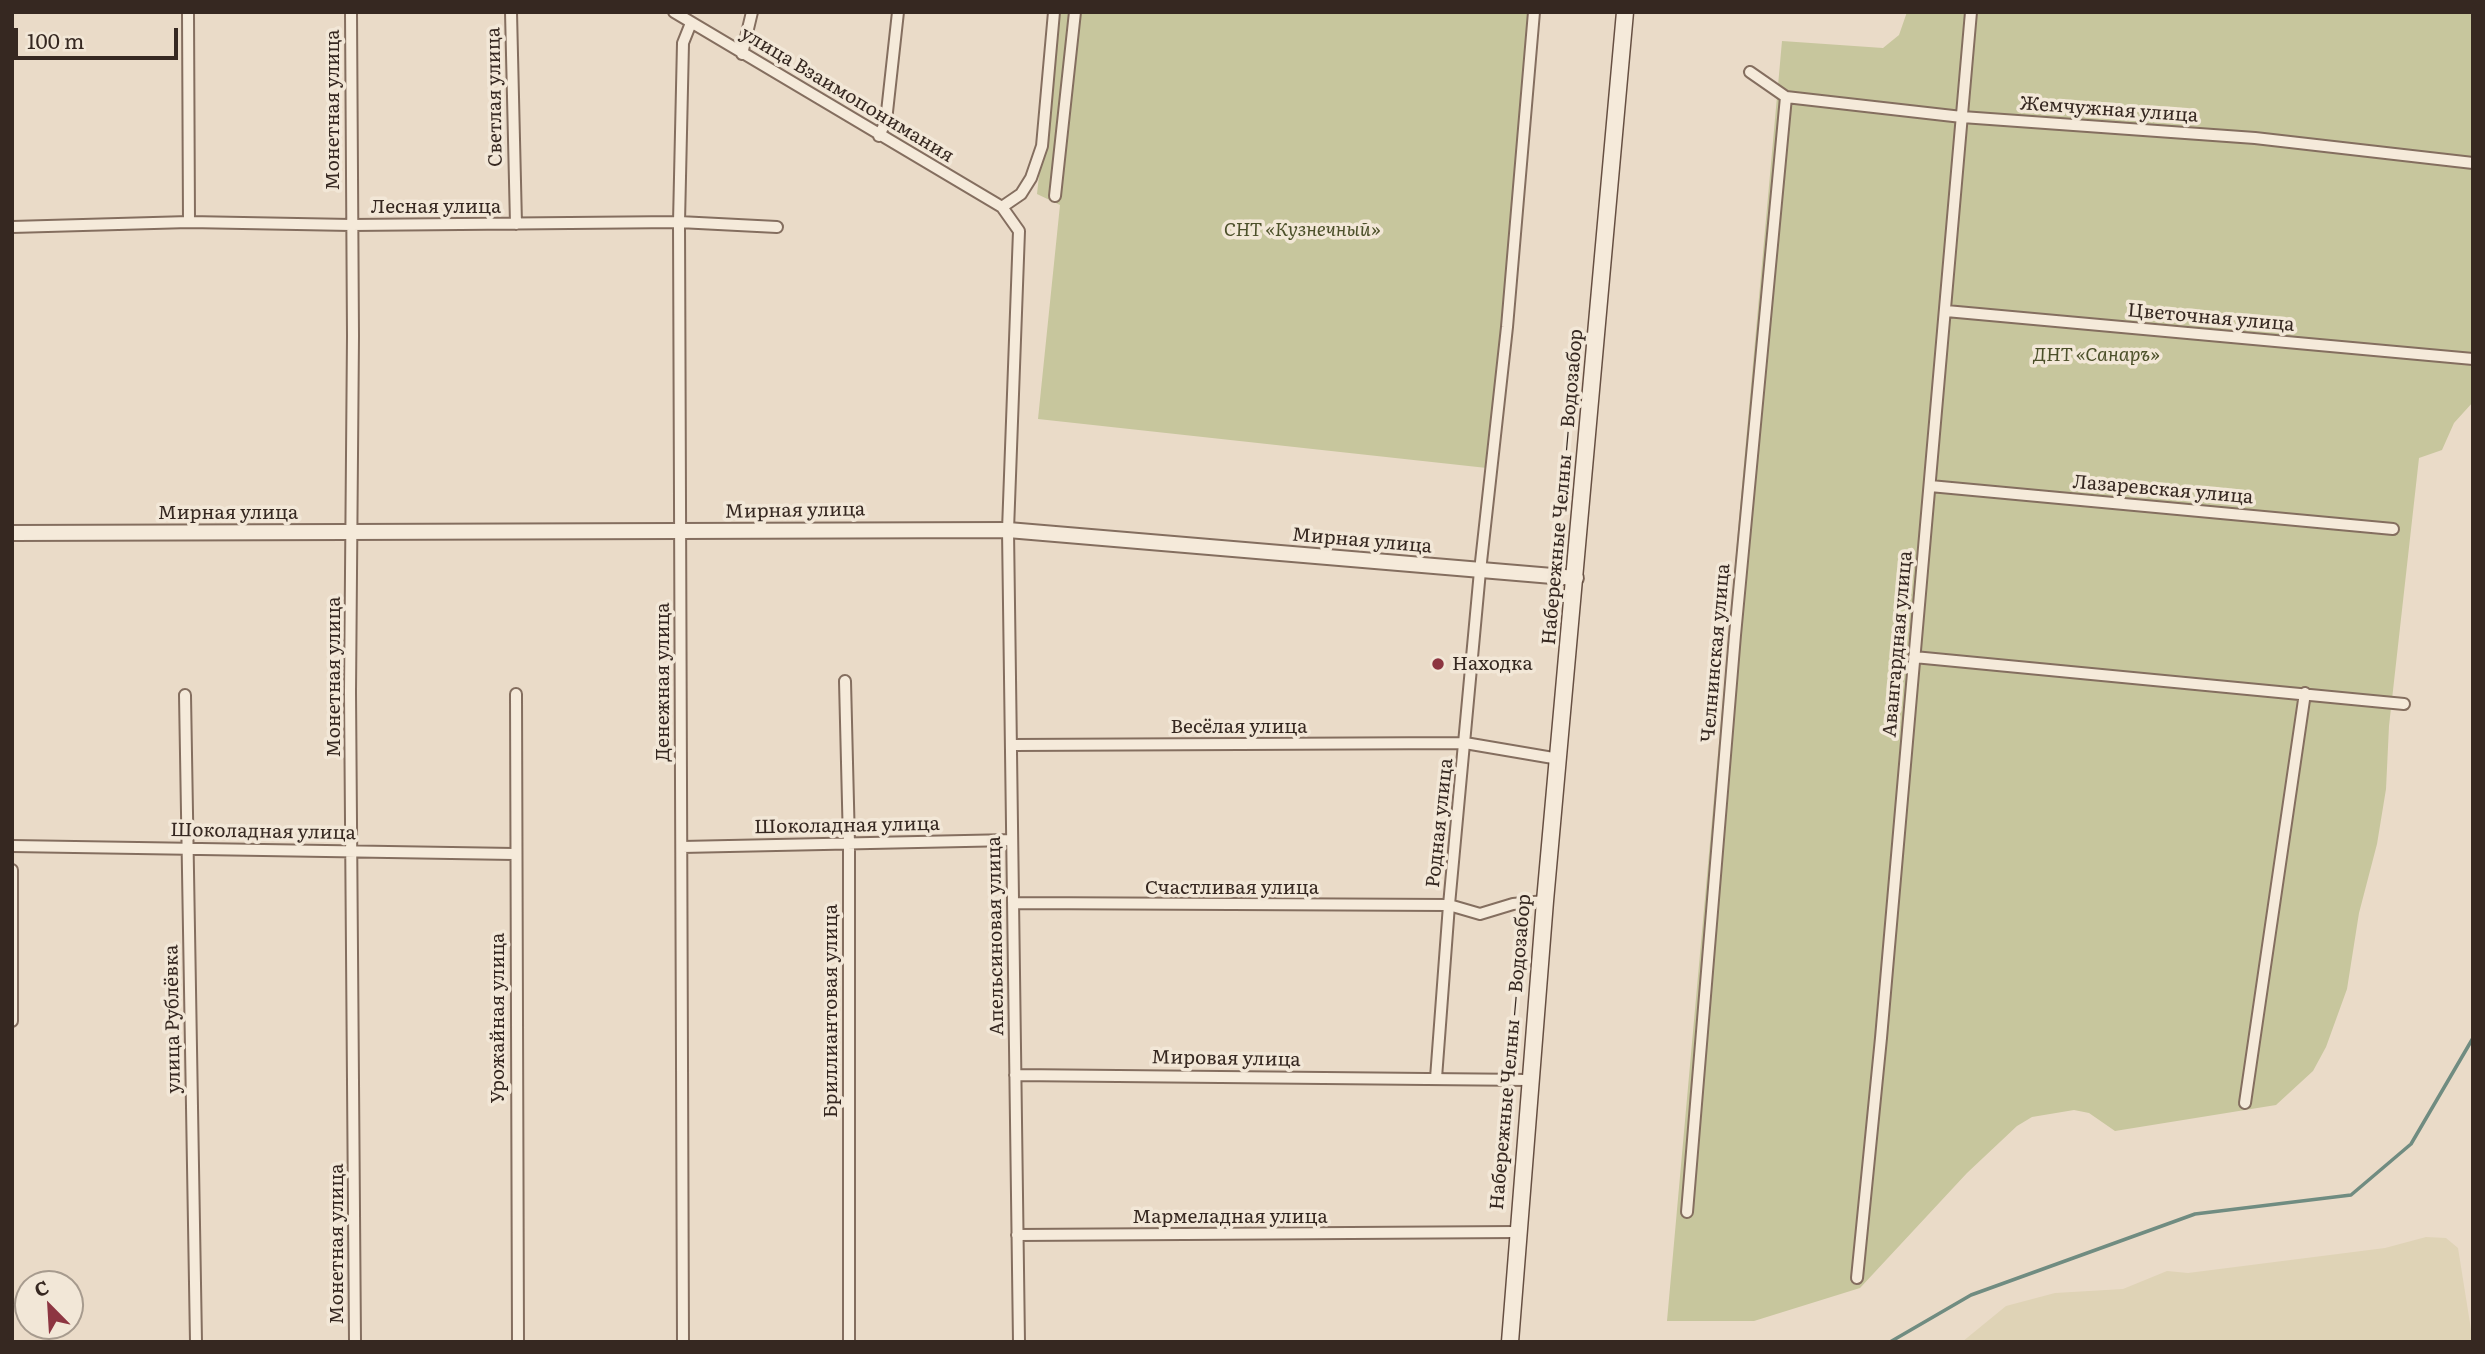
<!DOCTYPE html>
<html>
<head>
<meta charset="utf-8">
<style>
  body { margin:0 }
  #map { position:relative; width:2485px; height:1354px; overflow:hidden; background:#eadbc8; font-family:Literata,serif }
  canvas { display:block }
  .frame { position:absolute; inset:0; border:14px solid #362821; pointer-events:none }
  .north { position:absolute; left:14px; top:1270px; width:70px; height:70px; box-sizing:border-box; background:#f2e7d7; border:2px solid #a79b8e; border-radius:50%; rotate:336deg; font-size:19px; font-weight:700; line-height:28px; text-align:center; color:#362821 }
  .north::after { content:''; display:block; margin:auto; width:24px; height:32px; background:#8d3541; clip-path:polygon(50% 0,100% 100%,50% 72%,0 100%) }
  .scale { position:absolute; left:14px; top:28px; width:164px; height:32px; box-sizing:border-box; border:4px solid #362821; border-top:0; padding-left:9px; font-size:21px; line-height:24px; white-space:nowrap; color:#362821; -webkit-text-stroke:5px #f2e7d7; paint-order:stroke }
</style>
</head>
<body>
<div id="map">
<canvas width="2485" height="1354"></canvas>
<div class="frame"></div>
<div class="north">С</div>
<div class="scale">100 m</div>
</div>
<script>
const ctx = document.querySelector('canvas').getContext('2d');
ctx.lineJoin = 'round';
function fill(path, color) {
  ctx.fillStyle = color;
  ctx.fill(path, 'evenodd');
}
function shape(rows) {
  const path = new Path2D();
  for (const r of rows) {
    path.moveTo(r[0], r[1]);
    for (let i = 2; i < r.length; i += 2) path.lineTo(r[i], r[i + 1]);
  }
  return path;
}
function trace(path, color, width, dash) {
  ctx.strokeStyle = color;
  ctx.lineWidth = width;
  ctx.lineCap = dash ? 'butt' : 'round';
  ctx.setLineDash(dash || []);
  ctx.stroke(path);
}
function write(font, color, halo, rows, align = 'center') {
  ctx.font = font + ' Literata,serif';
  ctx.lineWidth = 7;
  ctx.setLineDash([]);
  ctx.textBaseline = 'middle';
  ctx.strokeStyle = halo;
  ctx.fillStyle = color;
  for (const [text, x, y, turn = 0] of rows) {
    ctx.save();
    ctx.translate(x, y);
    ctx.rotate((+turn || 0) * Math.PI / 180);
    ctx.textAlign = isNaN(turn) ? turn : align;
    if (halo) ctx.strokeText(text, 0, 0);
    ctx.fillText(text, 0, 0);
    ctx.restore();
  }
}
fill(shape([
  [2426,1237,2446,1238,2458,1248,2473,1342,1962,1342,2006,1306,2055,1293,2123,1289,2167,1271,2188,1273,2385,1248]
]), '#dfd3b6');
fill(shape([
  [1057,12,1540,12,1496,469,1038,419,1060,205,1037,194],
  [1907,12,2473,12,2473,402,2454,423,2442,450,2419,458,2389,726,2386,789,2377,844,2359,913,2347,989,2326,1047,2313,1071,2276,1105,2115,1131,2089,1113,2074,1110,2032,1117,2017,1126,1967,1173,1860,1288,1754,1321,1667,1321,1782,41,1883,48,1899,35]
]), '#c7c69d');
trace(shape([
  [1890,1342,1971,1295,2195,1214,2351,1195,2411,1144,2473,1038]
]), '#708c81', 3.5);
const minor = shape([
  [188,12,189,222],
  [351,12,353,336,350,692,355,1342],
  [511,12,516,224],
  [674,12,1002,207,1019,231,1008,530,1019,1342],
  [742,54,752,12],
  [1750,72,1786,97,1962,117,2255,138,2473,163],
  [879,136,886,121,898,12],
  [1055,196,1075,12],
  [1002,207,1021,194,1031,178,1042,146,1054,12],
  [12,227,189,222,351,225,679,222,777,227],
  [1946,311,2473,359],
  [1930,486,2393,529],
  [1914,657,2404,704],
  [845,681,849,844,849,1342],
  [516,694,518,1342],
  [185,695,196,1342],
  [1013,745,1465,743,1559,759],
  [12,846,514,854],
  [682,847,1012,840],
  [12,870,12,1021],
  [1015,903,1449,905,1480,914,1513,904,1545,901],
  [1015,1075,1530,1080],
  [1436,1078,1449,905,1480,571,1507,327,1534,12],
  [2245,1103,2305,693],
  [1687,1212,1735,635,1786,97],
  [1017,1235,1517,1232],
  [1857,1278,1881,1038,1971,12],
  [683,1342,679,222,683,43,691,23]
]);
const tertiary = shape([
  [12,533,1008,530,1576,578]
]);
const secondary = shape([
  [1510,1342,1545,901,1625,12]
]);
trace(minor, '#846e5f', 14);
trace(tertiary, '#846e5f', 18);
trace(secondary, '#664f42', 19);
trace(minor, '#f5eada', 10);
trace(tertiary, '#f5eada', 14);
trace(secondary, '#f5eada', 16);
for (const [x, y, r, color] of [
  [1438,664,7,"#8d3541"]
]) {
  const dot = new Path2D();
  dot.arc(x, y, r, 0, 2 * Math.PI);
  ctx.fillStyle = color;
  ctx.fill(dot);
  trace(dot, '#f2e7d7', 2.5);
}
write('19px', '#362821', '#f2e7d7', [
  ["улица Взаимопонимания",847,95,31],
  ["Светлая улица",495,97,-91],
  ["Монетная улица",333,110,-90],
  ["Жемчужная улица",2109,110,4],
  ["Лесная улица",436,207],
  ["Цветочная улица",2211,318,5],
  ["Набережные Челны — Водозабор",1563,487,-85],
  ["Лазаревская улица",2163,490,5],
  ["Мирная улица",795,511,-1],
  ["Мирная улица",228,513],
  ["Мирная улица",1362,541,5],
  ["Авангардная улица",1898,644,-85],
  ["Челнинская улица",1716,653,-85],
  ["Монетная улица",334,677,-90],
  ["Денежная улица",663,682,-90],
  ["Весёлая улица",1239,727],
  ["Родная улица",1440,823,-84],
  ["Шоколадная улица",847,826,-1],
  ["Шоколадная улица",263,832,1],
  ["Счастливая улица",1232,888],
  ["Апельсиновая улица",996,936,-91],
  ["Бриллиантовая улица",831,1011,-90],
  ["Урожайная улица",498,1018,-90],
  ["улица Рублёвка",173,1019,-91],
  ["Набережные Челны — Водозабор",1511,1052,-85],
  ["Мировая улица",1226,1059,1],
  ["Мармеладная улица",1230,1217],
  ["Монетная улица",337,1244,-90]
]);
write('italic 19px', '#4c502a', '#f2e7d7', [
  ["СНТ «Кузнечный»",1302,230],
  ["ДНТ «Санаръ»",2096,355]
]);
write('19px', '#362821', '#f2e7d7', [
  ["Находка",1452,664]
], 'left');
</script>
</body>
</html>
